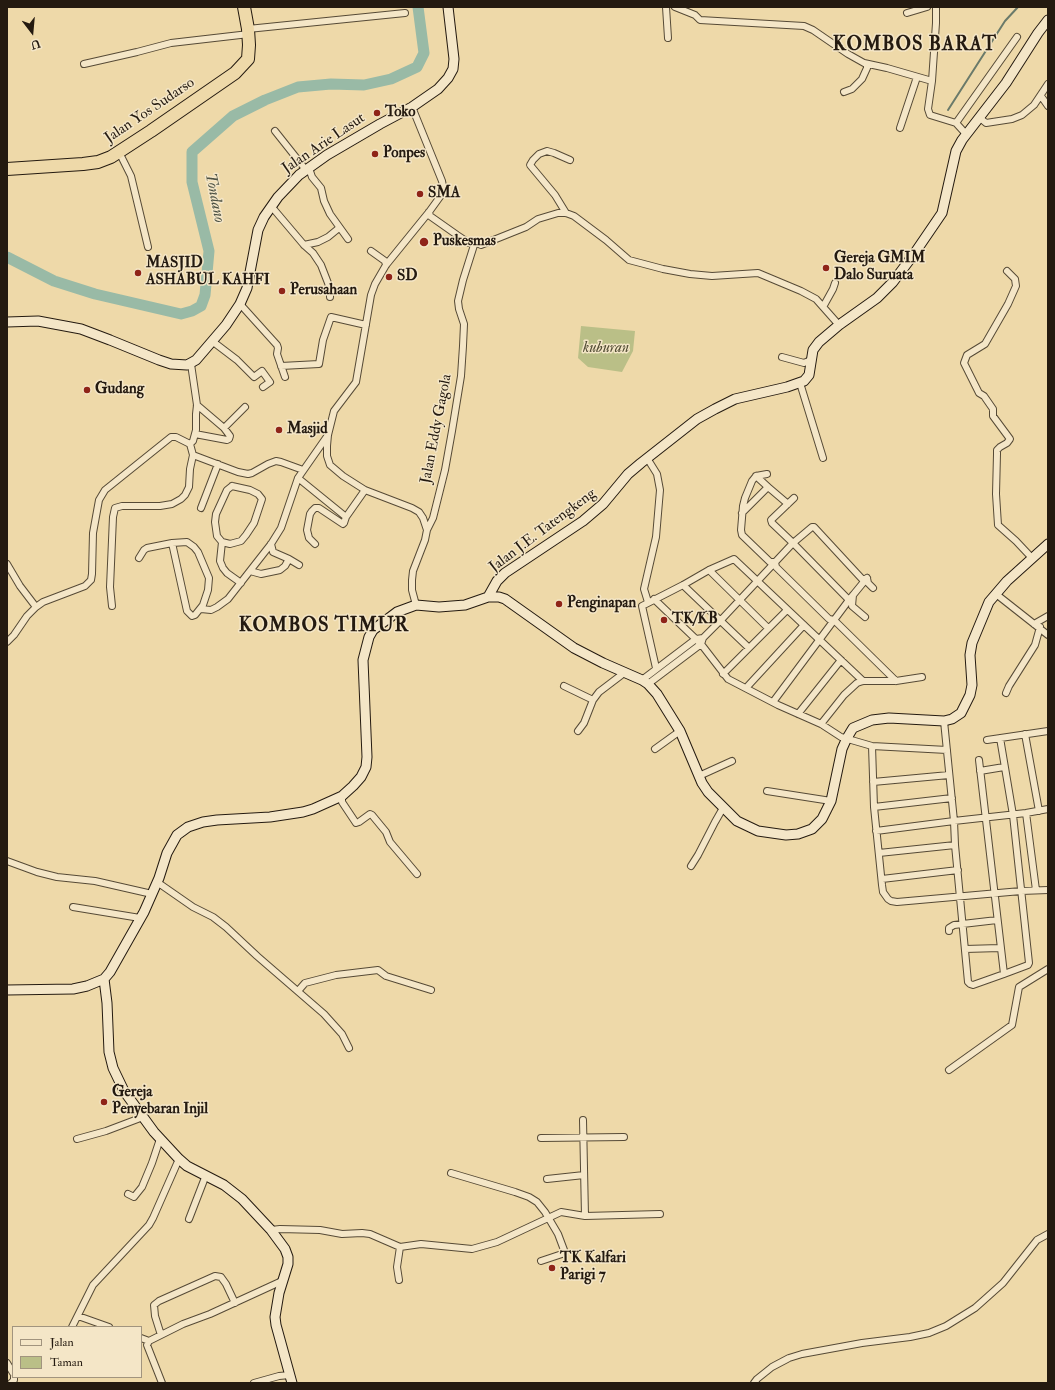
<!DOCTYPE html>
<html>
<head>
<meta charset="utf-8">
<style>
  body { margin:0 }
  #map { position:relative; width:1055px; height:1390px; overflow:hidden; background:#eed9a9; font-family:"IM FELL Double Pica",serif }
  canvas { display:block }
  .frame { position:absolute; inset:0; border:8px solid #241a10; pointer-events:none }
  .legend { position:absolute; left:12px; top:1326px; width:130px; height:52px; box-sizing:border-box; background:#f4e6c7; border:1px solid #a1947e; margin:0; padding:5px 7px; list-style:none; font-size:12px; color:#241a10 }
  .legend li { display:flex; align-items:center; gap:8px; height:20px }
  .legend b { width:20px; border:1px solid #a1947e }
  .north { position:absolute; left:12px; top:12px; width:40px; height:40px; -webkit-text-stroke:3px #f4e6c7; paint-order:stroke; rotate:164deg; font-size:11px; font-weight:700; line-height:16px; text-align:center; color:#241a10 }
  .north::after { content:''; display:block; margin:auto; width:14px; height:18px; background:#241a10; clip-path:polygon(50% 0,100% 100%,50% 72%,0 100%) }
</style>
</head>
<body>
<div id="map">
<canvas width="1055" height="1390"></canvas>
<div class="frame"></div>
<ul class="legend">
<li><b style="height:5px;background:#f4e6c7"></b>Jalan</li>
<li><b style="height:11px;background:#babf87"></b>Taman</li>
</ul>
<div class="north">U</div>
</div>
<script>
const ctx = document.querySelector('canvas').getContext('2d');
ctx.lineJoin = 'round';
function fill(path, color) {
  ctx.fillStyle = color;
  ctx.fill(path, 'evenodd');
}
function shape(rows) {
  const path = new Path2D();
  for (const r of rows) {
    path.moveTo(r[0], r[1]);
    for (let i = 2; i < r.length; i += 2) path.lineTo(r[i], r[i + 1]);
  }
  return path;
}
function trace(path, color, width, dash) {
  ctx.strokeStyle = color;
  ctx.lineWidth = width;
  ctx.lineCap = dash ? 'butt' : 'round';
  ctx.setLineDash(dash || []);
  ctx.stroke(path);
}
function write(font, color, halo, rows, align = 'center') {
  ctx.font = font + ' "IM FELL Double Pica",serif';
  ctx.lineWidth = 3;
  ctx.setLineDash([]);
  ctx.textBaseline = 'middle';
  ctx.strokeStyle = halo;
  ctx.fillStyle = color;
  for (const [text, x, y, turn = 0] of rows) {
    ctx.save();
    ctx.translate(x, y);
    ctx.rotate((+turn || 0) * Math.PI / 180);
    ctx.textAlign = isNaN(turn) ? turn : align;
    if (halo) ctx.strokeText(text, 0, 0);
    ctx.fillText(text, 0, 0);
    ctx.restore();
  }
}
fill(shape([
  [581,326,635,331,633,351,622,372,588,367,578,358]
]), '#babf87');
trace(shape([
  [948,110,1005,21,1018,7]
]), '#6a7a6a', 2);
trace(shape([
  [7,257,54,281,95,294,181,314,192,311,201,306,205,295,209,251,192,182,192,152,233,116,265,100,298,87,331,84,364,85,391,79,417,67,424,53,418,7]
]), '#99baa6', 11);
const street = shape([
  [666,7,668,38],
  [675,7,695,15,700,20,804,26,813,30,848,54,864,63,887,68,932,81],
  [936,7,936,23,932,81,928,109,930,115,956,123,966,134],
  [907,13,927,7],
  [248,29,405,13],
  [84,64,137,52,171,43,249,34],
  [844,92,852,89,862,79,867,68,867,64],
  [1041,96,1048,106],
  [412,107,442,181,443,186,442,194,429,212,386,265,375,284,371,295,356,382,334,411,328,435,327,446,327,456,330,465,343,476,365,490,412,508,419,512,423,518,427,530,425,540,413,571,412,580,412,590,416,605],
  [980,118,986,123,1012,119,1022,115,1034,105,1048,84],
  [956,123,1017,37],
  [900,128,917,77],
  [275,131,306,170],
  [119,152,131,176,148,247],
  [309,168,312,177,321,188,324,201,330,214,348,239],
  [271,206,304,245,313,253,321,265,328,283,330,290,330,297],
  [429,212,430,216,457,235,469,243,475,242,481,245,526,227,538,219,558,213,566,213,574,216,606,240,629,260,663,269,690,274,712,276,758,273,801,291,816,299,839,325],
  [566,213,555,195,530,165,533,160,539,154,547,151,554,153,570,160],
  [304,245,318,242,328,237,339,228],
  [371,251,385,261,386,265],
  [1007,271,1015,279,1016,286,1008,304,985,344,967,355,964,363,979,393,984,396,993,409,993,416,1010,439,1007,443,1000,447,997,450,997,454,996,494,998,525,1016,541,1032,558],
  [240,304,277,345,278,348,277,354,285,377],
  [823,307,833,289,835,283],
  [212,341,237,360,254,377,262,371,270,382,263,387],
  [782,357,804,363,811,360],
  [281,366,319,364,323,340,331,317,366,325],
  [800,383,823,458],
  [224,428,245,407],
  [195,434,227,440,229,439,230,436,224,428,197,405],
  [193,455,238,472,248,474,252,473,268,464,276,461,281,462,303,470],
  [647,458,657,474,660,490,656,537,644,589,648,602],
  [756,476,767,474],
  [298,478,346,517,365,490],
  [232,486,250,490,258,494,262,499,254,523,246,535,241,541,230,544,222,542,217,536,215,522,216,514,227,490,232,486],
  [768,487,756,476,752,481,745,498,743,506,741,530,742,535,770,562,775,562,776,567,829,619,834,620,896,681],
  [794,498,771,520,772,523,793,543,849,600],
  [201,508,218,464],
  [742,513,768,487,788,504],
  [427,530,433,518,445,470,452,431,461,376,463,346,464,324,459,309,458,301,463,280,475,242],
  [222,542,220,561,223,568,227,573,241,583],
  [271,544,273,552,289,559,299,565],
  [315,544,309,538,307,530,310,514,312,511,315,508,319,508,343,524,344,523,346,517],
  [139,558,144,550,147,548,172,543,187,542,194,547,198,552,209,578,208,590,203,605,195,615,192,616,187,611,172,543],
  [7,564,20,586,36,607],
  [709,570,768,628],
  [250,571,261,574,280,570,285,566,289,559],
  [683,585,749,648],
  [996,594,1048,635],
  [853,595,852,606,865,617],
  [654,599,701,644,728,679,778,705,821,724,841,737,872,746,947,750],
  [112,606,110,587,113,517,115,508,122,506,160,506,172,504,181,499,185,495,189,487,190,469,193,455,190,444,193,441,196,430,196,414,197,405,191,364],
  [201,609,211,610,217,607,228,599,271,544,281,528,298,478,328,435],
  [1034,624,1048,616],
  [703,638,721,620,793,543,812,527,814,527,863,580,867,578,868,583,873,588],
  [7,642,14,635,27,616,36,607,43,602,85,586,91,580,92,574,93,533,99,500,105,490,171,437,176,437,190,444],
  [656,668,642,606,683,585,709,570,734,559,863,681],
  [723,674,787,610],
  [642,680,696,639,703,638,701,644,648,684],
  [564,686,593,700],
  [746,688,804,625],
  [1006,693,1009,686,1035,645,1040,627],
  [773,702,849,600,867,578],
  [798,714,841,660],
  [944,721,954,821,955,845,968,982,970,984,973,985,1004,974,1028,965,1029,963,1013,815,1000,738],
  [821,724,844,695,857,683,863,681,896,681,922,677],
  [578,731,584,723,593,700,599,692,624,673],
  [1025,734,1039,811],
  [987,740,1048,731],
  [872,746,874,807,882,885,883,892,888,899,891,901,897,902,1021,891,1048,890],
  [655,749,680,731],
  [979,760,1004,974],
  [980,771,1004,767],
  [699,776,732,761],
  [873,782,949,775],
  [767,791,831,801],
  [342,796,342,802,356,823,359,822,370,814,372,815,386,832,390,842,417,874],
  [874,807,952,798],
  [1026,813,1036,890],
  [876,831,954,821,1026,813,1048,809],
  [879,853,955,845],
  [7,861,37,872,57,877,95,881,152,894],
  [691,866,698,855,715,822,723,808],
  [882,879,958,870],
  [157,882,193,907,213,917,226,927,257,956,324,1014,342,1034,349,1048],
  [73,907,140,918],
  [949,931,949,928,954,925,997,920],
  [965,949,1000,948],
  [298,991,305,983,336,975,378,970,386,976,431,990],
  [949,1070,1012,1025,1019,987,1048,969],
  [583,1120,585,1216],
  [541,1138,624,1137],
  [77,1139,106,1131,143,1117],
  [451,1173,515,1192,529,1197,537,1202,545,1212,558,1234,564,1250,562,1254,541,1261],
  [547,1179,584,1175],
  [128,1194,134,1197,142,1187,152,1163,160,1139],
  [189,1219,206,1175],
  [271,1230,280,1229,320,1230,342,1234,362,1233,370,1234,400,1247,421,1244,472,1249,497,1242,561,1212,585,1216,660,1214],
  [399,1280,397,1267,400,1247],
  [78,1316,109,1327],
  [72,1327,93,1285,149,1225,153,1218,179,1159],
  [161,1335,155,1316,154,1305,159,1301,215,1276,221,1277,226,1284,235,1303],
  [141,1338,149,1341],
  [7,1363,13,1373],
  [11,1383,14,1380,14,1377],
  [162,1383,147,1345,149,1341,183,1324,210,1314,282,1281],
  [254,1383,279,1376,290,1375],
  [754,1383,757,1379,772,1367,789,1358,802,1354,862,1343,910,1337,929,1333,946,1326,975,1308,984,1300,1003,1283,1037,1240,1048,1234]
]);
const secondary = shape([
  [7,322,38,321,81,329,110,340,159,360,171,364,187,365,196,360,226,325,240,304,247,288,258,230,264,217,278,197,299,175,327,155,380,124,412,107,438,89,448,78,453,69,454,59,448,7],
  [488,597,497,581,505,573,583,521,603,504,628,474,641,463,697,419,715,409,735,399,787,387,804,381,809,375,813,350,819,342,839,325,877,298,893,282,914,254,942,213,956,151,962,140,1006,83,1038,33,1048,20],
  [104,979,107,1003,109,1052,113,1068,124,1091,154,1132,179,1159,187,1166,224,1185,242,1199,271,1230,285,1249,288,1257,288,1264,279,1293,275,1317,276,1325,292,1383],
  [7,990,73,989,87,986,104,979,110,972,144,912,159,878,167,853,177,835,188,827,203,822,217,820,270,817,303,812,313,809,342,796,353,786,361,777,366,767,367,757,363,660,369,637,373,630,397,612,416,605,439,607,465,605,488,597,499,597,505,599,574,648,603,663,642,680,648,684,657,694,680,731,702,783,708,792,737,821,758,831,786,835,798,834,812,829,822,819,831,801,842,749,847,738,853,728,872,720,889,718,944,721,952,719,961,713,970,695,972,685,970,655,972,643,989,602,1007,581,1048,544]
]);
const highway = shape([
  [7,169,83,164,98,162,111,157,151,131,235,73,248,59,249,45,248,29,244,7]
]);
trace(street, '#564a36', 8);
trace(secondary, '#241a10', 11);
trace(highway, '#241a10', 14);
trace(street, '#f4e6c7', 6);
trace(secondary, '#f4e6c7', 9);
trace(highway, '#eed9a9', 12);
for (const [x, y, r, color] of [
  [377,113,4,"#8f2418"],
  [375,154,4,"#8f2418"],
  [420,194,4,"#8f2418"],
  [424,242,5,"#8f2418"],
  [826,268,4,"#8f2418"],
  [138,273,4,"#8f2418"],
  [389,277,4,"#8f2418"],
  [282,291,4,"#8f2418"],
  [87,390,4,"#8f2418"],
  [279,430,4,"#8f2418"],
  [559,604,4,"#8f2418"],
  [664,620,4,"#8f2418"],
  [104,1102,4,"#8f2418"],
  [552,1268,4,"#8f2418"]
]) {
  const dot = new Path2D();
  dot.arc(x, y, r, 0, 2 * Math.PI);
  ctx.fillStyle = color;
  ctx.fill(dot);
  trace(dot, '#f4e6c7', 1.5);
}
write('15px', '#241a10', '#f4e6c7', [
  ["Jalan Yos Sudarso",150,111,-34],
  ["Jalan Arie Lasut",324,144,-34],
  ["Jalan Eddy Gagola",437,429,-79],
  ["Jalan J.E. Tatengkeng",543,531,-37]
]);
write('bold 15px', '#241a10', '#f4e6c7', [
  ["Toko",385,113],
  ["Ponpes",383,154],
  ["SMA",428,194],
  ["Puskesmas",433,242],
  ["Gereja GMIM",834,259],
  ["Dalo Suruata",834,276],
  ["MASJID",146,264],
  ["ASHABUL KAHFI",146,281],
  ["SD",397,277],
  ["Perusahaan",290,291],
  ["Gudang",95,390],
  ["Masjid",287,430],
  ["Penginapan",567,604],
  ["TK/KB",672,620],
  ["Gereja",112,1093],
  ["Penyebaran Injil",112,1110],
  ["TK Kalfari",560,1259],
  ["Parigi 7",560,1276]
], 'left');
write('italic 15px', '#514c34', '#f4e6c7', [
  ["kuburan",606,349]
]);
write('italic 16px', '#4d5244', '#f4e6c7', [
  ["Tondano",214,198,79]
]);
ctx.letterSpacing = '1px';
write('bold 19px', '#241a10', '#f4e6c7', [
  ["KOMBOS BARAT",915,46],
  ["KOMBOS TIMUR",324,627]
]);
ctx.letterSpacing = '0px';
</script>
</body>
</html>
